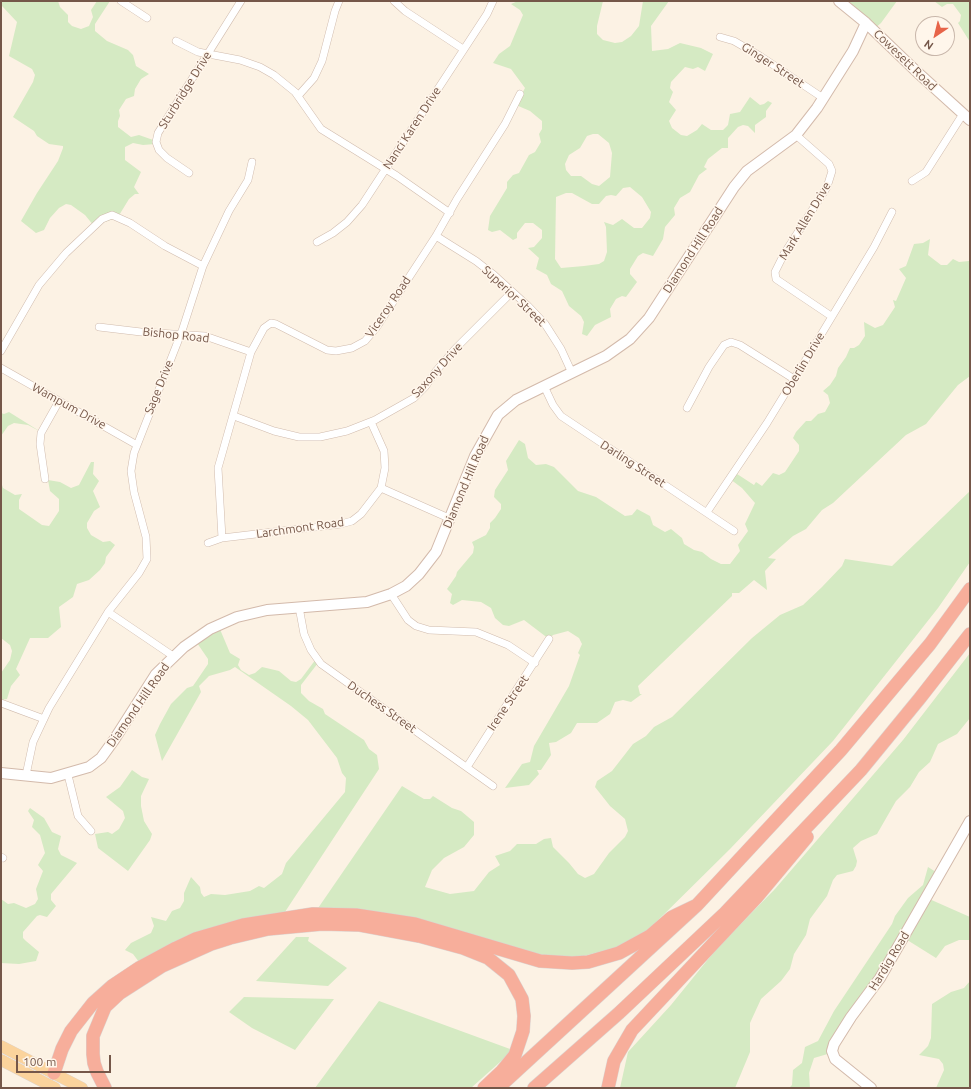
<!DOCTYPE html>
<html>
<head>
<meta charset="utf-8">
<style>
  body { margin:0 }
  #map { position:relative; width:971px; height:1089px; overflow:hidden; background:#fcf2e4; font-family:Ubuntu,sans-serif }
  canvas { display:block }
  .frame { position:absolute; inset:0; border:2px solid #755749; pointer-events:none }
  .north { position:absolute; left:915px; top:16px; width:40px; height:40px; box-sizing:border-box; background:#fff6eb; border:1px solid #c8b6aa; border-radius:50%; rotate:215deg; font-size:11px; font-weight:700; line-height:16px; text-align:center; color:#755749 }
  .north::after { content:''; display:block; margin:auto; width:14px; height:18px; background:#e76449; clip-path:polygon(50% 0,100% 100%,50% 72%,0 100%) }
  .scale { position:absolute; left:16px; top:1055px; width:95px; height:18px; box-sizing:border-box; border:2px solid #755749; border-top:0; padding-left:5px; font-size:12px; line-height:14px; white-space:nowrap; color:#755749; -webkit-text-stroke:3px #fff6eb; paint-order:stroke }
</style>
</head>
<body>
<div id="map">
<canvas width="971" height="1089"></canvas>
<div class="frame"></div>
<div class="north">N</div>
<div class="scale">100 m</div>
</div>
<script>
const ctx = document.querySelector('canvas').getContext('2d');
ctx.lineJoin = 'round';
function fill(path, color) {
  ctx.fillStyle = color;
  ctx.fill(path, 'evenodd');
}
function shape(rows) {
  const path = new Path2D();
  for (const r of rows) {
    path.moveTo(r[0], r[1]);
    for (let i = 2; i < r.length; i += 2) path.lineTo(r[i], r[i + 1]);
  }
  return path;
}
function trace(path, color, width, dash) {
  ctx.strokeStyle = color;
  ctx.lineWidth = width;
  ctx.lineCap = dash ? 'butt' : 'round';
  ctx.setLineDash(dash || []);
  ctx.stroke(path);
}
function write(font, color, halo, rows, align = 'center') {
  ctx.font = font + ' Ubuntu,sans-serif';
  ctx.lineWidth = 3;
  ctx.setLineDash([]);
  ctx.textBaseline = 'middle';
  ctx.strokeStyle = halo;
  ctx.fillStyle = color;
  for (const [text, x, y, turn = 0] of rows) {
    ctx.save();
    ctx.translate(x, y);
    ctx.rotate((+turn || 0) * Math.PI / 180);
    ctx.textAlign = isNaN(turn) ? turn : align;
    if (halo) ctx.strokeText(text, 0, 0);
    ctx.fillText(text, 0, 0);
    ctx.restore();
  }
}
fill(shape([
  [1,1,58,1,60,7,68,15,68,22,72,26,81,29,89,26,93,17,91,10,97,1,110,1,95,24,95,31,107,41,128,50,133,55,136,66,149,74,141,79,135,89,134,96,126,99,119,110,120,116,118,121,118,127,131,137,139,135,156,141,155,144,143,145,133,143,125,147,125,160,141,172,134,187,139,194,135,194,129,199,118,217,94,226,85,215,71,205,66,204,59,208,50,218,44,230,36,233,21,221,37,193,58,161,63,148,63,146,49,144,37,136,34,131,13,117,33,82,35,75,32,69,9,56,17,22,2,6],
  [518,1,603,1,597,26,597,34,603,40,615,43,622,42,631,36,639,26,643,1,669,1,651,26,652,51,668,49,680,43,701,48,713,54,705,71,698,67,693,69,685,67,671,82,670,88,673,92,669,102,676,110,669,121,672,128,681,135,687,136,697,130,702,124,711,130,723,130,728,125,730,114,740,112,750,97,760,105,764,104,768,101,772,103,766,111,766,117,755,125,755,133,748,126,743,125,738,127,728,138,728,148,722,148,708,159,704,167,707,169,699,175,690,192,680,198,674,208,675,215,665,227,663,239,653,256,643,253,638,256,630,269,630,274,637,282,626,297,622,296,616,299,610,309,611,317,595,325,587,336,582,334,584,322,581,316,569,306,562,291,551,284,547,275,536,269,539,258,528,248,534,247,542,238,542,230,533,223,525,223,517,233,517,238,513,240,500,230,492,232,488,230,490,216,507,188,507,182,513,175,519,173,529,155,535,152,541,142,539,134,542,129,542,121,530,111,516,105,525,88,511,69,493,63,499,54,510,46,523,15,520,10,511,4],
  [593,134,598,134,609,143,612,153,610,177,599,186,592,184,581,176,571,176,566,170,565,164,569,155,580,148,587,136],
  [630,187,642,197,651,212,650,218,642,228,634,228,622,219,613,225,604,222,606,227,607,252,604,261,599,264,584,266,561,268,555,259,556,197,566,193,572,193,592,204,599,204,606,196,611,195,616,196,623,188],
  [838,1,897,1,881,23,873,30],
  [934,1,970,1,970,42,958,23,960,21,961,15,953,4,947,4,942,7],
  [930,239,928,255,941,265,947,265,953,259,959,262,969,261,970,376,958,385,926,424,906,435,833,503,822,510,806,529,793,536,768,558,776,559,765,571,767,590,754,580,739,593,732,593,732,596,638,686,640,694,642,694,631,702,623,700,615,702,610,714,597,723,577,723,571,733,556,742,549,743,551,755,541,770,537,770,539,774,529,785,505,788,522,764,530,762,534,746,569,686,580,655,578,653,582,644,579,638,568,631,553,635,549,639,524,620,509,626,503,625,495,618,491,608,481,602,462,600,453,605,450,603,452,594,447,589,456,576,457,572,473,553,474,547,472,542,486,535,490,528,490,523,495,518,501,509,501,504,494,497,495,490,508,470,506,461,519,440,525,444,528,458,536,465,546,464,554,467,578,491,596,497,625,516,632,515,637,509,650,516,653,525,665,532,671,529,682,538,684,544,694,550,702,552,711,559,721,564,730,564,740,551,738,545,748,531,745,524,755,503,742,488,730,479,734,472,754,485,756,482,762,486,773,473,779,475,785,472,799,451,799,445,793,438,796,432,806,421,811,421,818,414,825,412,830,403,828,395,823,391,830,385,836,376,838,368,846,357,850,348,854,348,859,345,865,336,864,322,875,328,883,325,895,307,893,300,896,301,906,278,899,269,906,266,914,244,923,243],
  [9,412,41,432,28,425,14,423,8,426,1,436,1,413,4,414],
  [91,462,94,462,93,474,99,481,93,491,100,507,94,511,87,523,87,528,91,535,103,542,110,541,115,545,106,557,105,563,100,570,89,580,77,584,73,597,59,607,61,627,48,638,30,638,16,669,20,675,11,686,7,699,1,700,1,673,10,660,12,651,10,645,1,638,1,482,3,488,15,495,22,494,19,500,19,509,42,525,49,526,59,511,59,499,50,491,48,480,60,482,71,488,79,485],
  [970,491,970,562,938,608,833,741,730,849,636,942,558,963,314,914,402,786,424,799,430,799,433,796,452,808,461,811,474,822,474,835,464,847,444,858,432,870,425,887,450,894,474,891,489,872,500,865,495,856,510,851,517,844,536,844,544,839,551,838,553,847,569,863,578,874,585,878,594,874,609,853,625,837,628,831,625,819,610,806,595,787,597,781,612,771,633,744,646,736,654,727,672,717,752,638,780,615,803,605,822,587,842,566,845,559,892,566],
  [219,627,230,653,240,659,238,665,241,670,249,675,255,673,262,667,279,671,291,681,296,682,301,679,316,659,318,663,301,685,301,693,309,701,323,709,325,714,364,740,369,749,377,755,379,769,281,918,142,966,133,954,125,950,131,943,151,933,154,926,151,917,166,921,172,911,180,908,184,901,184,893,191,877,200,887,201,893,204,897,211,894,225,895,250,891,259,886,264,888,282,874,286,863,345,792,346,778,342,773,337,758,308,720,291,706,235,667,230,670,209,676,199,686,201,692,162,761,155,735,160,724,171,704,187,688,193,686,208,664,208,659,195,640],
  [970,653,970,718,957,734,938,744,930,762,919,772,910,787,896,801,877,834,861,841,853,848,857,861,856,866,853,871,837,875,833,880,827,896,810,919,806,935,794,954,790,969,781,981,761,999,750,1023,750,1052,735,1088,620,1088,628,1052,671,1005,718,947,775,889,903,740],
  [132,770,142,777,149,779,141,796,141,806,144,821,152,834,150,840,128,871,98,848,95,834,108,832,112,834,119,829,125,818,123,811,106,797,120,787],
  [30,808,44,818,52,832,61,836,58,849,61,855,77,863,51,894,51,900,56,906,47,917,40,915,37,916,23,932,23,938,26,941,39,952,36,961,19,964,1,963,1,899,8,904,14,903,26,908,35,904,38,899,36,889,43,871,38,865,45,853,40,835,32,827,34,820,28,811],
  [928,867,939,874,927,898,970,917,970,940,959,940,945,946,936,958,904,938,831,1053,814,1058,809,1073,810,1088,789,1088,792,1085,793,1070,802,1063,805,1047,818,1041,834,1011,892,924,895,916,908,898,923,885],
  [296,937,309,937,308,941,347,968,328,986,256,981],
  [970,981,970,1087,936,1088,944,1070,943,1064,939,1059,919,1055,928,1046,931,1038,932,1004,951,992,964,988],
  [244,997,334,999,295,1050,252,1028,229,1012],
  [379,1001,510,1049,509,1054,471,1088,315,1088]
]), '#d5eac3');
const street = shape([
  [121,1,147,18],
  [394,1,405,11,463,49],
  [720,37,734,41,760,56,823,98],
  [176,41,198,52,240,60,260,67,274,75,295,92,321,129,397,176,450,213],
  [298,96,314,78,322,61,335,11,339,1],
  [796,135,829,164,832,171,827,187,784,254,775,272,776,279,831,316],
  [189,173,167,158,159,150,156,142,158,133,241,1],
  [912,181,926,172,963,114],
  [436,236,476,261,494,275,528,306,545,324,561,349,572,373],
  [317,242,333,233,347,222,362,205,487,14,493,1],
  [99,327,141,332,205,336,251,352],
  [1,351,39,285,66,253,102,219,112,215,130,223,165,246,203,266],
  [1,368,137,445],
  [544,386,553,405,561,416,734,531],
  [687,408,709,367,724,345,731,342,740,345,794,379],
  [234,416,274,431,299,437,320,437,347,431,375,420,414,398,425,387,436,371,455,349,512,292],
  [45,479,40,444,41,433,59,401],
  [381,488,451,519],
  [707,512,767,423,813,348,874,247,892,212],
  [222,538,218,468,251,352,264,328,271,323,276,324,327,350,336,351,352,348,365,341,376,328,436,236,457,199,505,124,520,94],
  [208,543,222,538,341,524,352,521,361,514,381,488,385,468,384,451,371,422],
  [391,594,408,620,416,626,429,630,476,632,508,645,535,663],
  [299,607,304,634,311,650,321,664,493,786],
  [108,612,173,656],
  [1,703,44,719],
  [467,767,549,639],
  [26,775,33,742,49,708,108,612,139,573,147,559,146,537,134,492,131,471,134,453,182,331,203,266,229,211,248,180,252,162],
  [68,775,78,816,91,831],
  [1,857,3,858]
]);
const secondary = shape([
  [839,1,866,23,917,72,970,120],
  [1,773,51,778,89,767,101,758,114,740,156,674,184,647,210,629,237,617,267,610,367,602,391,594,406,586,419,574,436,552,475,456,498,415,516,400,606,356,630,339,649,318,734,187,747,171,796,135,817,108,853,51,866,23],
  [871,1088,835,1059,832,1051,834,1044,851,1017,880,978,970,821]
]);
const primary = shape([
  [1,1046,82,1088],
  [1,1060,55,1088]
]);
const highway = shape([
  [54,1073,62,1049,71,1031,93,1003,112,986,139,968,176,948,195,939,243,925,313,914,356,915,415,924,540,961,572,963,588,962,619,953,650,936,672,917,697,905],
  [105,1088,97,1072,94,1063,93,1054,93,1036,105,1007,120,993,162,966,211,944,230,938,268,929,322,924,360,925,419,936,463,948,488,958,509,975,522,999,524,1016,523,1031,515,1055,502,1071,484,1088],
  [498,1088,697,905,841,750,930,644,970,589],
  [534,1088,619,1013,725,913,861,770,920,698,970,634],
  [608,1088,614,1061,632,1030,756,898,807,837]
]);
trace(street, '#d0bbad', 8);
trace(secondary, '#d3baab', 12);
trace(primary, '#dbd3d0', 12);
trace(highway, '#dbd3d0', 14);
trace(street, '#fff', 7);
trace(secondary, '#fff', 10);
trace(primary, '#fbd39c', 11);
trace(highway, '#f7ae9b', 13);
write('12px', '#755749', '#fff6eb', [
  ["Cowesett Road",905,60,44],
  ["Ginger Street",773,65,33],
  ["Sturbridge Drive",185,90,-58],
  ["Nanci Karen Drive",412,128,-57],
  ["Mark Allen Drive",805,221,-59],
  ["Diamond Hill Road",693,250,-57],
  ["Superior Street",514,296,43],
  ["Viceroy Road",388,307,-56],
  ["Bishop Road",176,335,6],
  ["Oberlin Drive",803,364,-59],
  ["Saxony Drive",437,370,-48],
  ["Sage Drive",159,387,-68],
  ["Wampum Drive",69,406,29],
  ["Darling Street",633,464,33],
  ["Diamond Hill Road",466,482,-67],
  ["Larchmont Road",300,528,-8],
  ["Irene Street",508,703,-56],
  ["Diamond Hill Road",138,705,-55],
  ["Duchess Street",382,707,35],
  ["Hardig Road",889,961,-59]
]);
</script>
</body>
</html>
